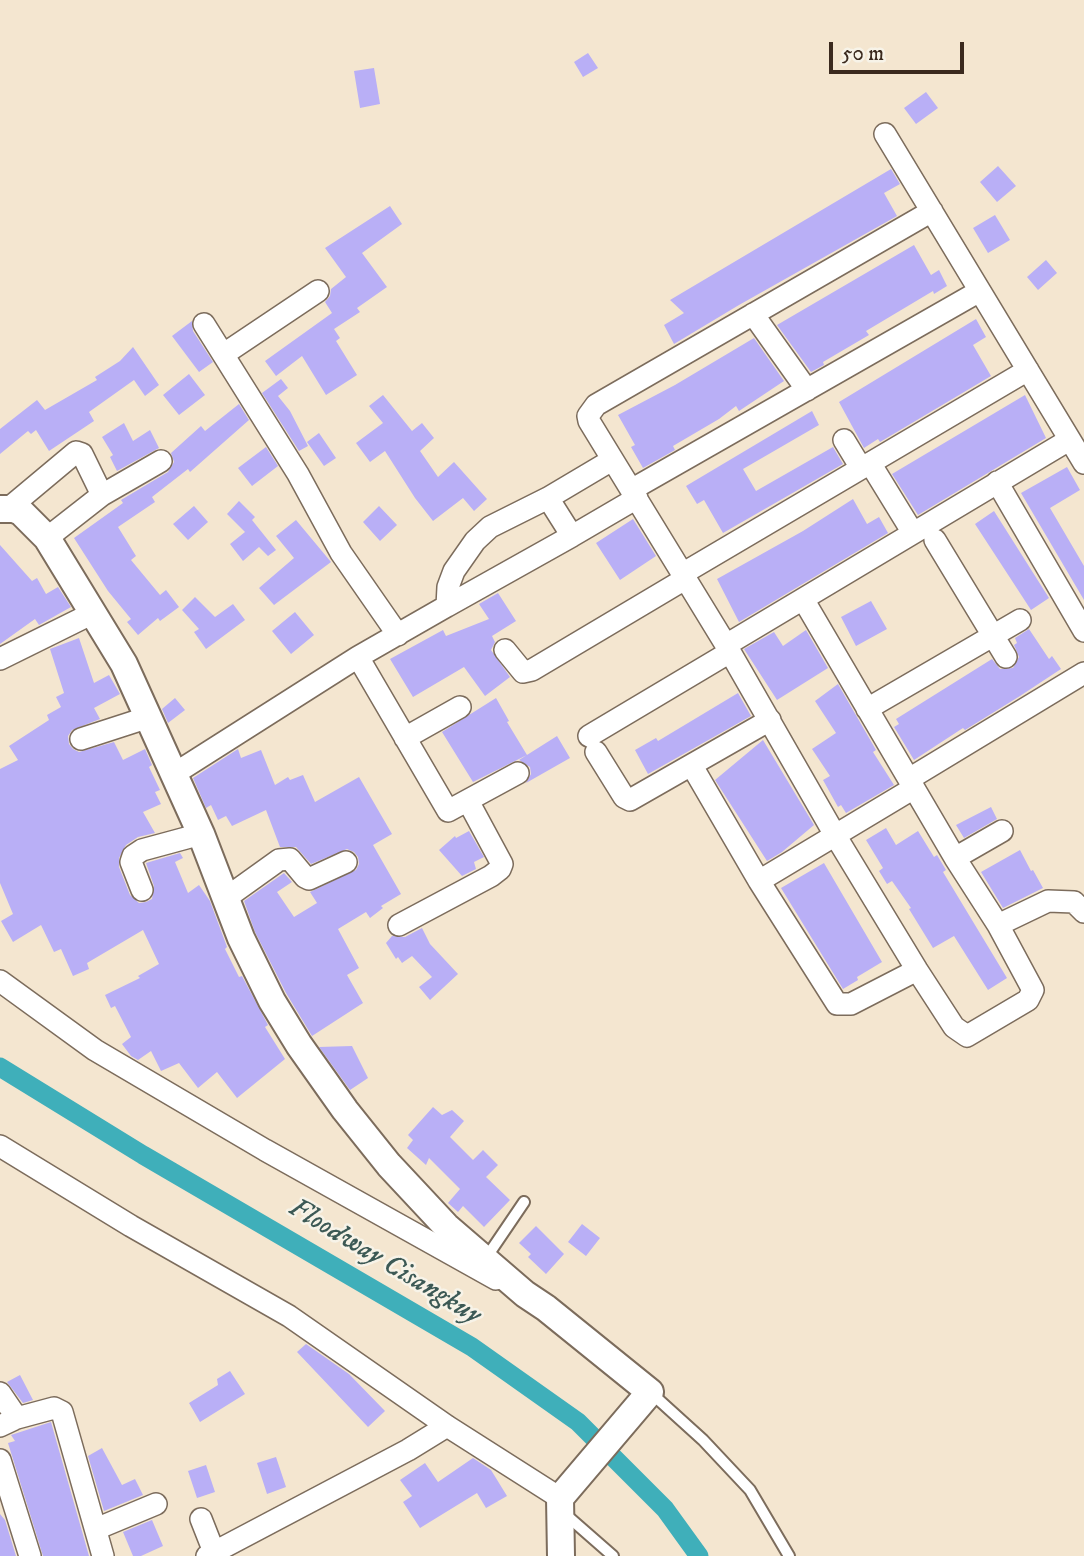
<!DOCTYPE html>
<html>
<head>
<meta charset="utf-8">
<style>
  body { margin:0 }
  #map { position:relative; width:1084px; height:1556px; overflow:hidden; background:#f4e6d0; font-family:"IM FELL DW Pica",serif }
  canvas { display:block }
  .scale { position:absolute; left:829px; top:42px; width:135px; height:32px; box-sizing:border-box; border:4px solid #3b2a1e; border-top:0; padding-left:9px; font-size:21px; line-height:24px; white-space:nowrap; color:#3b2a1e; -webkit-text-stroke:5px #f7f3e8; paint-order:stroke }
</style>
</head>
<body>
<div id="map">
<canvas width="1084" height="1556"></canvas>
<div class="scale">50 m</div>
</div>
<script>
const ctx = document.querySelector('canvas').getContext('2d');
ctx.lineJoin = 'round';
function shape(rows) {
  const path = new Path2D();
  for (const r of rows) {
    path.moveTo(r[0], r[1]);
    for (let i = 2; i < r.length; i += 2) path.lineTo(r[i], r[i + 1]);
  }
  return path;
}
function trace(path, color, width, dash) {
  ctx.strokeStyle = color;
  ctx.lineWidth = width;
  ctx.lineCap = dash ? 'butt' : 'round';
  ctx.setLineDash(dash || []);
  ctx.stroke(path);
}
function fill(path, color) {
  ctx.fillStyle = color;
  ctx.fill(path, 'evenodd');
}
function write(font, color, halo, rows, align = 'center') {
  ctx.font = font + ' "IM FELL DW Pica",serif';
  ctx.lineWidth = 5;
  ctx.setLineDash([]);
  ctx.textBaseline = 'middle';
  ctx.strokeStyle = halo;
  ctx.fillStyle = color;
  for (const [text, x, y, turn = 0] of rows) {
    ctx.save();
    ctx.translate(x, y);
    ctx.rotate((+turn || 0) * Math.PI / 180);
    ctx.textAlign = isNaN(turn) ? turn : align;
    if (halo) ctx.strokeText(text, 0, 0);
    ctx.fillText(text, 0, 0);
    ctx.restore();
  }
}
trace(shape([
  [0,1067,143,1155,472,1347,578,1422,665,1509,699,1556]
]), '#3fafba', 19);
fill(shape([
  [588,53,598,68,583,77,574,62],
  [374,68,380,104,360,108,354,71],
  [926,92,938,108,916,124,904,108],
  [998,166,1016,186,997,202,980,182],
  [891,169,900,184,884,193,897,216,739,305,674,344,664,325,684,313,670,300],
  [390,206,402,224,362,253,387,287,357,308,360,312,334,329,340,338,336,341,357,375,326,395,302,356,276,376,265,361,332,313,325,302,330,296,331,289,346,277,325,248],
  [995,215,1010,240,988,253,973,228],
  [914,245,931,275,939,270,947,286,934,294,933,291,866,331,869,335,823,362,824,365,811,372,777,325],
  [1046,260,1057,273,1038,290,1027,277],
  [976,319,986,337,973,345,991,376,880,442,878,439,864,448,839,402],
  [192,321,193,331,213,362,199,372,172,336],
  [754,338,784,381,739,411,736,406,719,419,673,446,675,450,643,468,631,447,635,445,618,415,675,385],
  [133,347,159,385,145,396,134,380,89,412,94,421,49,451,36,430,31,434,28,431,0,454,0,429,37,400,45,410,97,380,95,377,120,361],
  [189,374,205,395,179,415,163,395],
  [281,379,288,388,278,396,290,411,308,446,299,451,262,393],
  [383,395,412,431,422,423,434,438,420,451,438,477,454,462,487,499,474,511,463,498,433,521,415,498,385,451,370,462,356,443,383,423,369,406],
  [1025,395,1046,438,918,515,892,474],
  [239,404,249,420,190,472,188,469,152,497,155,502,118,527,136,556,131,560,160,595,166,590,179,607,160,621,158,618,138,635,127,622,131,619,108,591,74,538,123,503,121,500,168,472,174,462,171,453,201,426,205,431],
  [812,411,819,425,743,469,756,491,833,447,843,464,723,533,704,500,697,504,686,486],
  [124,423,133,441,150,430,159,448,117,471,110,457,113,455,102,437],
  [319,433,336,458,324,466,307,442],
  [266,447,278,466,252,486,238,468],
  [1067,467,1080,490,1050,508,1084,566,1084,600,1021,493],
  [853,499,867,524,879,517,888,533,739,622,717,579,803,531],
  [239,501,255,517,252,520,276,550,268,556,259,547,243,561,230,544,245,532,227,514],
  [194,506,208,522,188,540,173,524],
  [379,506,397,525,380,541,363,522],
  [994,511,1049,598,1031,610,975,524],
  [633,519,656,556,620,580,596,543],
  [296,520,331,562,274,605,259,588,294,558,276,536],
  [0,545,32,581,37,578,46,594,58,587,71,607,39,625,35,619,0,644],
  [498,593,516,621,492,636,495,642,491,650,510,677,485,696,464,667,413,697,390,659,443,630,446,636,489,619,479,604],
  [195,597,215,617,233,604,245,620,206,649,194,632,199,629,182,610],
  [871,601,887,629,856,646,841,617],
  [295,612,314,635,291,654,272,631],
  [1029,629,1049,659,1052,656,1061,669,1020,696,965,730,963,728,914,760,894,727,899,724,896,719,992,659,1000,669,1013,668,1019,657,1014,645,1017,643,1015,638],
  [806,630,828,668,777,700,744,649,774,632,783,646],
  [79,638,94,683,109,675,120,694,94,708,100,719,72,730,68,736,69,744,73,749,79,752,114,742,123,760,145,749,152,765,149,767,160,790,155,792,161,804,143,812,155,833,138,837,126,845,119,858,119,867,130,895,139,903,146,902,152,899,154,886,146,863,180,853,183,858,175,862,188,893,199,885,210,901,227,947,225,949,239,977,242,976,268,1025,265,1027,285,1059,237,1098,217,1072,198,1088,179,1063,161,1071,151,1051,138,1060,131,1056,122,1044,131,1037,115,1006,111,1008,105,995,140,978,138,976,159,964,143,930,87,963,89,969,73,976,61,949,54,952,41,925,13,942,1,921,13,914,0,883,0,769,18,760,9,746,49,720,47,715,61,707,56,697,64,693,50,649],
  [838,684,876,750,873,752,894,785,846,813,841,805,838,807,823,780,830,776,812,749,836,733,815,701],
  [738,693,751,716,648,774,635,750,656,738,658,741],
  [175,698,185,710,168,723,162,709],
  [496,698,509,721,507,722,527,755,473,782,442,732],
  [557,736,570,758,526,783,531,774,530,767,519,760],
  [763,740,814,825,782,852,767,861,715,780],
  [238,749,241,758,261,750,275,785,288,777,290,780,303,775,315,802,359,777,392,834,373,845,401,894,381,906,383,908,370,918,366,912,338,929,359,968,347,975,363,1003,312,1036,286,993,255,932,244,901,284,873,292,882,277,892,294,917,317,903,310,892,356,870,359,864,358,857,354,852,347,849,311,864,296,847,280,847,266,810,232,826,226,816,218,820,211,805,206,808,193,778],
  [991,807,997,819,964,838,956,825],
  [886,828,896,845,918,831,934,857,937,855,946,870,943,872,1007,978,988,990,954,936,933,948,909,909,911,908,892,881,887,884,879,871,883,868,866,840],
  [469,831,484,857,474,862,476,869,462,876,439,850,455,836,456,838],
  [1020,850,1031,871,1033,870,1043,888,1003,908,981,872],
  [824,863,882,962,857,977,858,980,843,989,781,888],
  [422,928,430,944,458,974,430,1000,419,987,432,977,412,956,402,963,398,957,396,959,386,943,392,936,405,937],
  [352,1046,368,1078,350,1090,319,1047],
  [433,1107,442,1115,452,1110,464,1121,450,1137,473,1160,483,1150,498,1165,486,1177,510,1200,484,1227,463,1206,458,1212,448,1203,460,1189,429,1158,426,1165,407,1148,413,1140,408,1135],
  [582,1224,600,1238,586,1256,568,1242],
  [536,1226,564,1254,546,1274,528,1257,531,1254,519,1243],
  [306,1344,349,1374,385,1411,368,1427,297,1352],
  [230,1371,245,1394,200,1422,189,1403,218,1385,217,1379],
  [20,1375,33,1400,23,1403,7,1382],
  [51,1422,89,1556,43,1556,8,1443,15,1441,11,1435],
  [102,1448,122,1485,135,1479,143,1495,104,1511,88,1456],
  [276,1457,286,1487,267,1494,257,1463],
  [473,1458,491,1470,507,1496,486,1508,477,1493,420,1528,403,1502,412,1496,400,1480,425,1463,438,1482],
  [206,1465,215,1492,197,1498,188,1471],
  [0,1514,5,1520,16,1556,0,1556],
  [152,1520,163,1546,141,1556,133,1556,123,1532]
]), '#b9aff6');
const service = shape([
  [486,1258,524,1202],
  [650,1392,703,1440,750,1490,789,1556],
  [565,1514,613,1556]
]);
const minor = shape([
  [885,134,1084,463],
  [753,314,807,390],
  [204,324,298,474,341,553,398,635],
  [224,354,318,291],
  [844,440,861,468],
  [870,463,913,533],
  [997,482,1084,631],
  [631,490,978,292],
  [548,498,572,536,637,498],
  [9,508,76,452,82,454,102,495],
  [47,538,102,495,161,461],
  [935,540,1006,657],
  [682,574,1028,370],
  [803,599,955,858,998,925,1033,990,1028,1000,967,1036,954,1027,917,970,835,835,726,645,589,421,588,416,596,405,932,211],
  [447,606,572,536],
  [726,645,1069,440],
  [505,650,523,672,532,670,685,579],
  [358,657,448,811,518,773],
  [0,659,93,613],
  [867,709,1020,620],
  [589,736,730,652],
  [405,738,460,707],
  [81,739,149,717],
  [596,752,624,797,630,800,770,720],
  [692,766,759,881,914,788],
  [174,774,358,657,447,606,448,587,454,571,475,541,490,527,548,498,612,460],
  [909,779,1084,673],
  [955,858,1002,831],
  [759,881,837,1004,851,1004,917,970],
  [142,890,131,862,133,856,142,850,201,834],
  [226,898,279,860,290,859,305,877,309,879,346,862],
  [399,925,491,876,500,869,502,864,468,801],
  [998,925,1048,901,1074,902,1084,912],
  [0,981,95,1050,265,1150,496,1279],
  [0,1146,131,1226,289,1316,447,1426,560,1498],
  [0,1393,17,1418],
  [0,1426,17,1418,54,1408,62,1412,103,1556],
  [0,1460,30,1556],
  [201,1519,214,1552],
  [96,1529,156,1504],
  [207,1556,408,1450,447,1426]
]);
const tertiary = shape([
  [0,509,14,509,21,512,47,538,124,664,201,834,241,938,272,1001,299,1045,345,1110,389,1165,446,1226,525,1294,546,1308,650,1392,560,1498,561,1556]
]);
trace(service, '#7c6c5c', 14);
trace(minor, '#7c6c5c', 24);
trace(tertiary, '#7c6c5c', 30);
trace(service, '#fff', 10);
trace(minor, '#fff', 21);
trace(tertiary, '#fff', 26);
write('italic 28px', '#3c5955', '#f7f3e8', [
  ["Floodway Cisangkuy",384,1263,31]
]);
</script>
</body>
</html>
